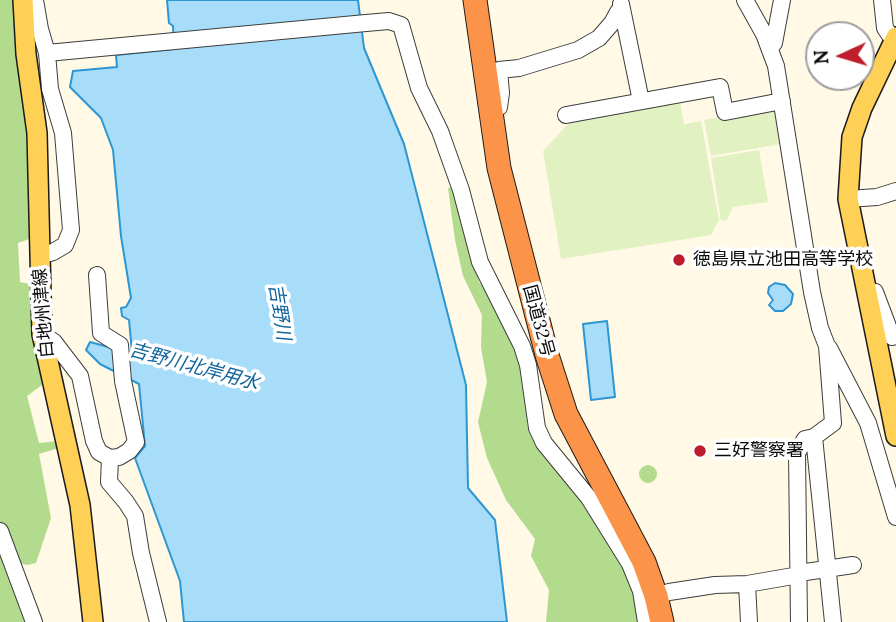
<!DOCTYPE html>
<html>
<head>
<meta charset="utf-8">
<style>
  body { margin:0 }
  #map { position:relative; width:896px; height:622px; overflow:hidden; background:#fff9e6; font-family:Lora,serif }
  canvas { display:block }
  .north { position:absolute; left:805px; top:21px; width:70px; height:70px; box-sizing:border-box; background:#fff; border:2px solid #9d9d9d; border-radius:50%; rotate:266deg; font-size:19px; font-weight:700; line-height:28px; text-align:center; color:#0a0a0a }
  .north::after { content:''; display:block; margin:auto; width:24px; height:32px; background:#be1d2b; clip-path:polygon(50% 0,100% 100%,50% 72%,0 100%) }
</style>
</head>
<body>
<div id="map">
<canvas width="896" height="622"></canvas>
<div class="north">N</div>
</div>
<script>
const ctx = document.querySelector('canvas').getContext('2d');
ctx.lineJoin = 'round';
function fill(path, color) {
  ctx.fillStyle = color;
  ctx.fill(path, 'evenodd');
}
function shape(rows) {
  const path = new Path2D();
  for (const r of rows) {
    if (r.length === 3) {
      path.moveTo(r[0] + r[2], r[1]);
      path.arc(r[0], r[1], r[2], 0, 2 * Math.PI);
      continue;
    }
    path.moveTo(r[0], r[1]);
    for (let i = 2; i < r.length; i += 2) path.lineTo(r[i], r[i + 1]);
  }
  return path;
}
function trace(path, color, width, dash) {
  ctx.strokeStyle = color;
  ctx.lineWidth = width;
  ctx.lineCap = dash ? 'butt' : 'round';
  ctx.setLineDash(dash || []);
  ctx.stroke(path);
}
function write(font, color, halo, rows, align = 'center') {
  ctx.font = font + ' Lora,"Noto Sans JP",serif';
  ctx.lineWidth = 7;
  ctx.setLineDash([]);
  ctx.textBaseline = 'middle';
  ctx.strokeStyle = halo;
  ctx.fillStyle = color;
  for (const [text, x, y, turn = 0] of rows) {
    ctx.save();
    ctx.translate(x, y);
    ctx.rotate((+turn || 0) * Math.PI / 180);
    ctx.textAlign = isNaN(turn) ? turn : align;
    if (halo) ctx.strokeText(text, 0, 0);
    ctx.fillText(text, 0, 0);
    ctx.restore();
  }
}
fill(shape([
  [0,0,16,0,29,116,32,238,18,243,20,282,34,285,42,385,27,396,39,443,58,441,59,448,39,454,51,518,36,563,27,565,19,563,28,622,0,622],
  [452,187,467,229,479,282,491,296,526,372,527,424,531,436,539,449,589,503,634,587,639,622,546,622,549,590,531,556,535,539,506,500,487,458,478,422,487,382,481,347,482,315,463,276,455,240,448,188],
  [648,474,9]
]), '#b3db8e');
fill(shape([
  [680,101,684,124,701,121,719,220,711,235,561,259,543,151,570,122],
  [775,108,781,144,711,156,704,120],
  [759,150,768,202,733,207,727,220,721,221,711,158]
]), '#e2f1c1');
const water = shape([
  [167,0,358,0,364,48,404,144,466,385,468,488,495,520,507,622,184,622,180,581,135,458,145,446,139,384,100,364,86,350,90,342,116,349,117,353,137,356,136,352,132,352,129,320,122,316,121,308,126,307,131,298,121,236,113,150,101,118,70,87,73,71,117,67,116,55,174,49,173,26,169,23,167,0],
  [775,283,785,285,793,294,791,304,783,311,775,311,769,305,773,300,768,293,769,287,775,283],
  [607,321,615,397,591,400,583,324,607,321]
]);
fill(water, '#a8ddf9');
trace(water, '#2d96d2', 2);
const minor = shape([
  [35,0,40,29,47,53,366,23,389,21,401,25,419,88,440,131,461,190,480,262,522,346,528,365,537,428,544,443,589,498,630,564,641,591,646,622],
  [745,0,764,34,776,66,812,292,820,328,827,346,833,423,814,437,805,439,797,453,799,622],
  [882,0,885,28,889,34,896,37],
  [621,4,641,101],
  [770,48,774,43,782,0],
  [491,109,499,107,501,93,499,70,519,68,578,50,599,38,612,23,618,12,622,10],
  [566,115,720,87,725,112,782,101],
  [848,199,877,197,896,191],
  [39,256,53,252,65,245,71,230,63,133,50,89,47,53],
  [867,291,875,292,892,337,896,336],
  [42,334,54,342,80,376,94,441,99,452,110,458,119,457,129,451,136,442,123,381,120,345,101,333,97,275],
  [829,348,868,423,896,517],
  [814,437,833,622],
  [110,458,109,482,126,502,135,516,141,553,158,622],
  [0,531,34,622],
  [799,573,853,565],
  [747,584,749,622],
  [656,596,669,592,715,585,747,584,799,575]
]);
const major = shape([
  [23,0,26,54,37,133,42,334,80,505,93,622],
  [896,37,862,108,852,137,848,199,896,436]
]);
const highway = shape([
  [475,0,499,168,547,355,566,414,644,562,656,596,662,622]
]);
trace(minor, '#3d3d3d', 18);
trace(major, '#1b1b1b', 22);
trace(highway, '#1b1b1b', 25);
trace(minor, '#fff', 16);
trace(major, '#ffd056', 19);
trace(highway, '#fb9348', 23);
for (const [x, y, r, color] of [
  [679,260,7,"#be1d2b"],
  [700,451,7,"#be1d2b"]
]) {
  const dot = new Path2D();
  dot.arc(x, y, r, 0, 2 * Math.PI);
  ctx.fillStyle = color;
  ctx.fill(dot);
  trace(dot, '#fff', 2.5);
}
write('18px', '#0a0a0a', '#fff', [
  ["徳島県立池田高等学校",693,260],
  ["三好警察署",714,451]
], 'left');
write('18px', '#0a0a0a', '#fff', [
  ["白地州津線",44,313,-95],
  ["国道32号",538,321,75]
]);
write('italic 19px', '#10659e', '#fff', [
  ["吉野川",279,312,81],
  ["吉野川北岸用水",194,367,15]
]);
</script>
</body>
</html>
